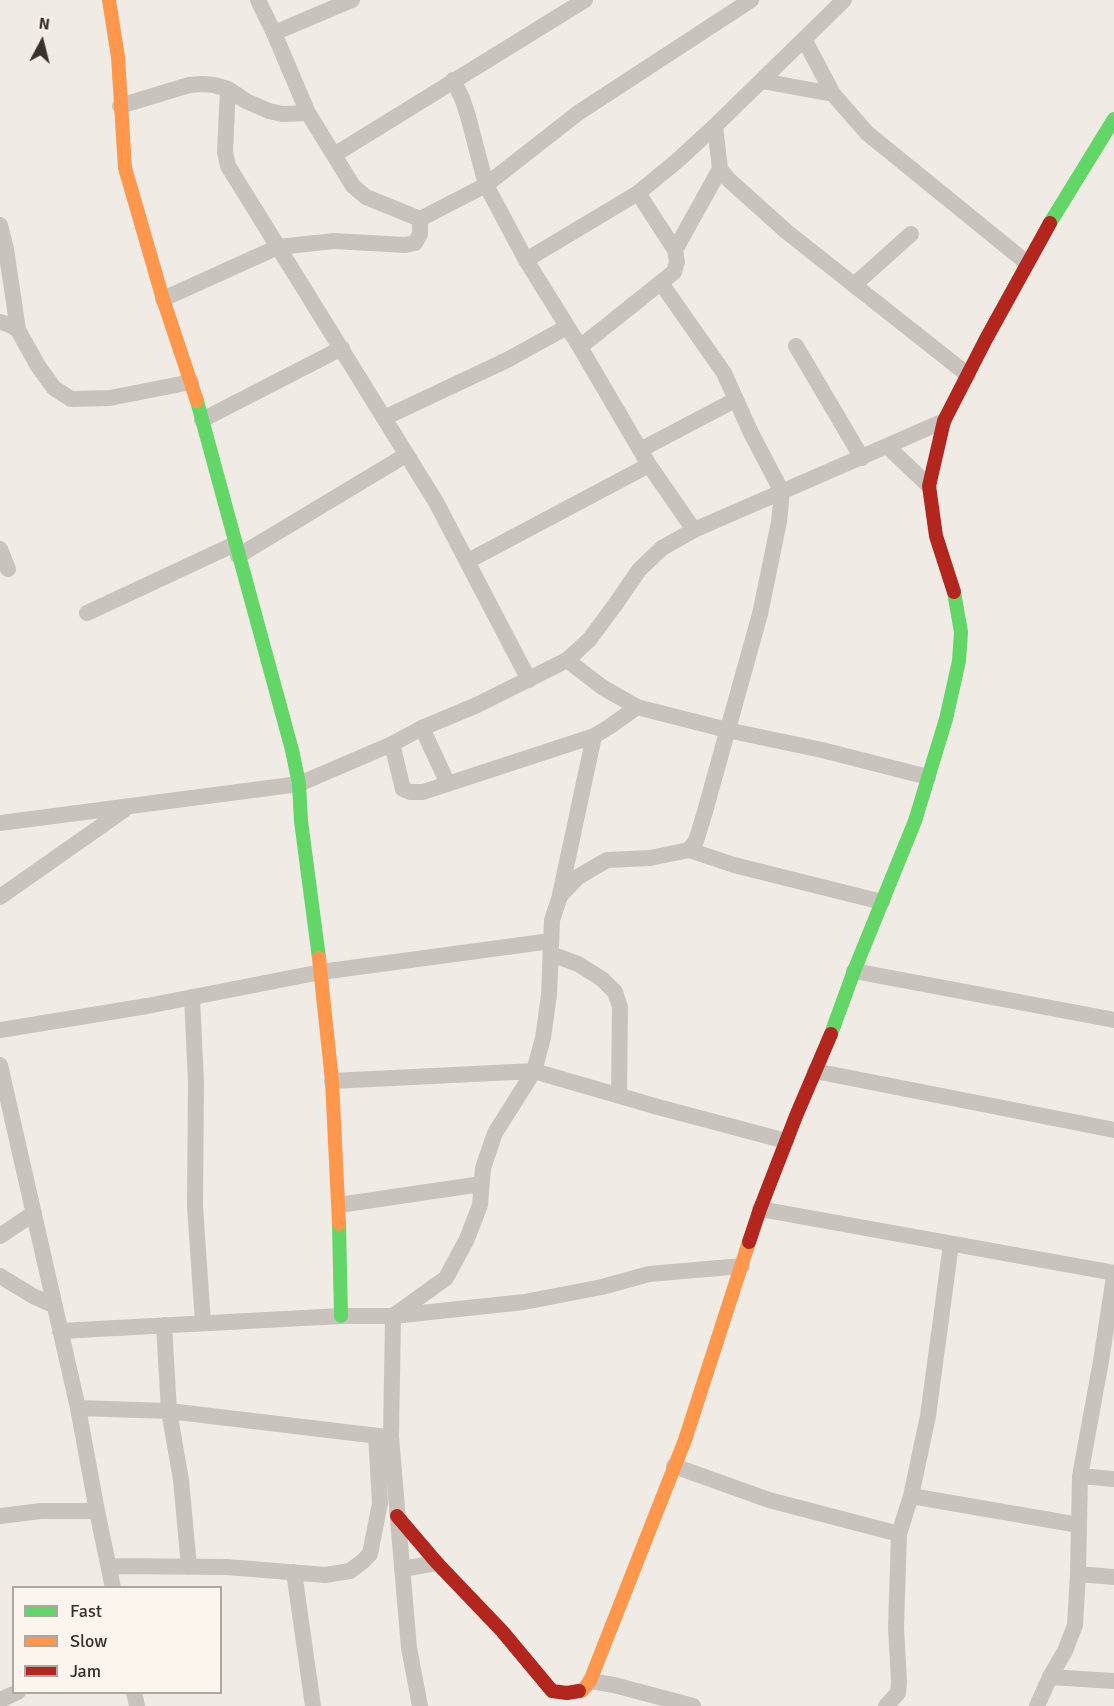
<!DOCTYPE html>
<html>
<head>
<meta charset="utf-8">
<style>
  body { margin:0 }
  #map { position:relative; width:1114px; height:1706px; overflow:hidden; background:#f0ebe5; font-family:Signika,sans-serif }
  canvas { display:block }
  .legend { position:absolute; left:12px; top:1586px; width:210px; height:108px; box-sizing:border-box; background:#fbf5ee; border:2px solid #aea6a0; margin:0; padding:8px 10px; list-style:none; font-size:18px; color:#3b302b }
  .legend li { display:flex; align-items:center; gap:12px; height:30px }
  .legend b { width:30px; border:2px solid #aea6a0 }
  .north { position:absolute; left:12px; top:12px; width:60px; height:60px; -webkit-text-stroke:4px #fbf5ee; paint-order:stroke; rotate:7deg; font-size:16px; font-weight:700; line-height:24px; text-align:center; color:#3b302b }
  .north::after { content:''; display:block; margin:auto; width:21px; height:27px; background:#3b302b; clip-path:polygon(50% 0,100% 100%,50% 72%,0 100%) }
</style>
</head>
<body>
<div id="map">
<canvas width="1114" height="1706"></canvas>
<ul class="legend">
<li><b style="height:8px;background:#63d668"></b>Fast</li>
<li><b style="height:8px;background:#ff974d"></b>Slow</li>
<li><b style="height:8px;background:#b3261e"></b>Jam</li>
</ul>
<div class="north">N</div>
</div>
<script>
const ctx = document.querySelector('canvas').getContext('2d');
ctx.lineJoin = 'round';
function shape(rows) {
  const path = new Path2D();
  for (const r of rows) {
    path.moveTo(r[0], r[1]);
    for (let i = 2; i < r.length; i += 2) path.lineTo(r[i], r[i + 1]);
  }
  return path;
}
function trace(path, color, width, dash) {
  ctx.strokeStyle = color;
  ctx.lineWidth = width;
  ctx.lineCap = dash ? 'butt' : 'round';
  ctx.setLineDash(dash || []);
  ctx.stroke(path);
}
trace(shape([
  [258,0,274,33,308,113,353,186,366,197,420,219,486,185,578,113,751,0],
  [274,33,352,0],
  [804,39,833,94,867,133,1027,263],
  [453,80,462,98,468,116,486,185,526,260,580,347,649,465,694,530],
  [762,81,833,94],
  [228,89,225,152,228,166,436,502,529,680],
  [120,106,189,85,202,84,214,85,228,89,246,101,269,111,282,114,308,113],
  [715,126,720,169,729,180,787,232,968,375],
  [334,155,585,0],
  [0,225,6,249,18,330,38,366,54,388,71,399,110,398,191,382],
  [675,250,720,169],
  [526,260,638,193,677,161,715,126,844,0],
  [661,283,724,373,751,433,782,492,779,522,760,614,704,815,696,841,689,850],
  [854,285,911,234],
  [163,299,278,247,334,241,405,245,415,243,420,234,420,219],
  [0,322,10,325,18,330],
  [796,346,862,458],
  [580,347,674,272,677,262,675,250,638,193],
  [384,418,507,360,567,327],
  [202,420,342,348],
  [888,447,929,486],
  [640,450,735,400],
  [0,549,8,569],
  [238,556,406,455],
  [468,561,649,465],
  [87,613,235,544],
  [567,660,602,687,637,707,727,730,822,750,928,777],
  [422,728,448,784],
  [392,744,403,789,410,792,423,792,594,736,609,727,637,707],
  [0,823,299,784,392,744,422,728,477,705,567,660,589,640,615,605,639,570,662,548,694,530,944,421],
  [560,895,594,736],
  [0,897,124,810],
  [551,954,578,964,602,979,615,992,620,1007,619,1096],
  [854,971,1114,1020],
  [192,997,196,1083,195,1206,203,1323],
  [0,1030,147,1006,321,972,551,941],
  [0,1065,78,1408,97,1511,113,1588],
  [815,1071,1114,1130],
  [332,1081,534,1071,658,1107,786,1141],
  [339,1205,481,1184],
  [760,1209,1114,1273],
  [0,1236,34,1213],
  [0,1276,33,1296,55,1306],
  [164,1325,169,1411,181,1480,189,1567],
  [60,1331,341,1316,393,1316,524,1302,602,1287,649,1274,742,1266],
  [78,1408,169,1411,387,1437],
  [674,1466,769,1500,899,1534],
  [1080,1476,1114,1479],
  [911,1496,1079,1525],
  [0,1516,41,1511,97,1511],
  [109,1566,227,1567,325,1575,350,1571,362,1562,370,1554,380,1503,376,1436],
  [402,1569,437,1563],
  [294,1572,313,1706],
  [1078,1574,1114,1577],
  [1050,1677,1114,1681],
  [590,1681,614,1685,693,1706],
  [134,1692,137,1706],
  [0,1700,18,1692],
  [420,1706,409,1648,391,1437,393,1316,446,1278,467,1239,480,1205,483,1168,495,1133,534,1071,543,1038,549,995,552,920,560,896,578,877,607,860,650,858,689,850,734,865,882,902],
  [886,1706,898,1693,899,1682,896,1628,899,1534,911,1496,928,1416,951,1244],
  [1037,1706,1050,1677,1065,1651,1075,1625,1078,1574,1080,1476,1101,1361,1114,1277]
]), '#c9c3be', 16);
trace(shape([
  [1050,223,1114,119],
  [197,401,292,750,299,784,301,821,319,958],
  [831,1034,854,971,915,821,946,719,959,661,961,632,954,592],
  [339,1224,341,1316]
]), '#63d668', 14);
trace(shape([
  [109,0,118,57,125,168,163,299,197,401],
  [319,958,332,1081,339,1224],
  [579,1691,582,1691,590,1681,685,1440,749,1242]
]), '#ff974d', 14);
trace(shape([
  [954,592,936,536,929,486,944,421,986,339,1050,223],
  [749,1242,760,1209,796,1116,831,1034],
  [397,1516,437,1563,502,1631,552,1691,567,1693,579,1691]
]), '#b3261e', 14);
</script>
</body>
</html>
